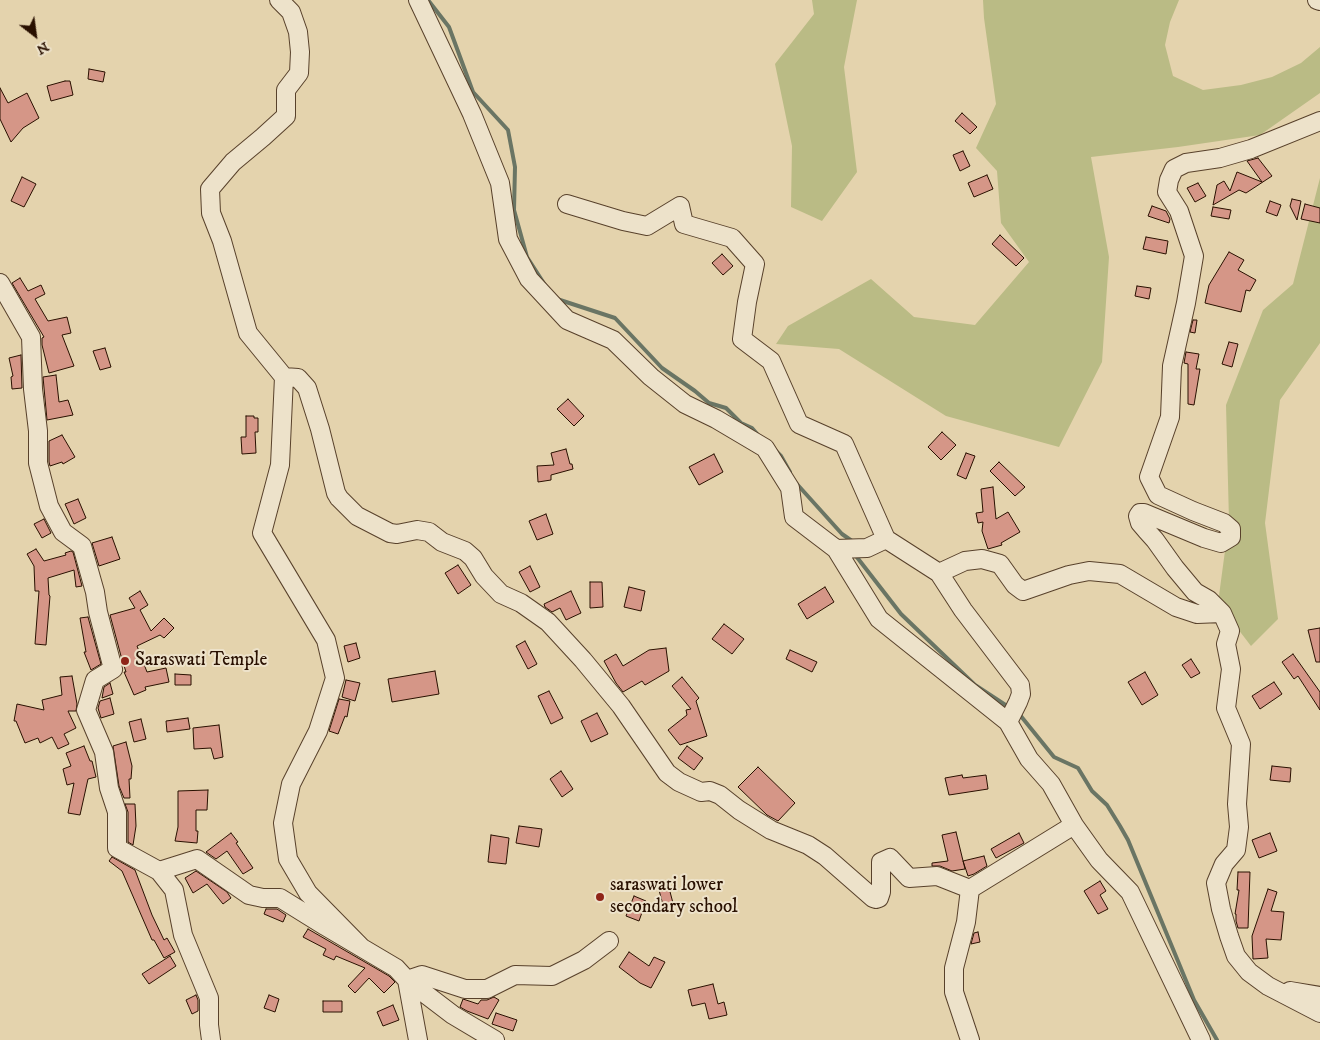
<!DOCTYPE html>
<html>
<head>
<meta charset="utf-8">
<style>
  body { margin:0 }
  #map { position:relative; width:1320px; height:1040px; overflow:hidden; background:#e4d3ad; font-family:"IM FELL DW Pica",serif }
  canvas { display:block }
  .north { position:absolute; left:10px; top:10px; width:50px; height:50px; -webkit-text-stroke:4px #ede2ca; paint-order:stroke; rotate:150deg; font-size:14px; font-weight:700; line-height:20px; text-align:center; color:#291000 }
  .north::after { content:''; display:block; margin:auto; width:18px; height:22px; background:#291000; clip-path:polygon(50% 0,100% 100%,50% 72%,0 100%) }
</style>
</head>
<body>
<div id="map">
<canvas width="1320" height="1040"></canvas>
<div class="north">N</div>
</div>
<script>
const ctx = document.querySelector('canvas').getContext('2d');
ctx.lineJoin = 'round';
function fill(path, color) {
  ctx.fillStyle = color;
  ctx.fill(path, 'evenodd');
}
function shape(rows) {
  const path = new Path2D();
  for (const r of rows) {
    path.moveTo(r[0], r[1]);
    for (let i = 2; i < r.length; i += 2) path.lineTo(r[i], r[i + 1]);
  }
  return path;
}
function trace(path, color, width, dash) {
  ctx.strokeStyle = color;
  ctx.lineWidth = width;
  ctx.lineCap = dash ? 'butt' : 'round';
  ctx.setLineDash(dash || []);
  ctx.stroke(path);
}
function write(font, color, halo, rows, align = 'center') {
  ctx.font = font + ' "IM FELL DW Pica",serif';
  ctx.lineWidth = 4;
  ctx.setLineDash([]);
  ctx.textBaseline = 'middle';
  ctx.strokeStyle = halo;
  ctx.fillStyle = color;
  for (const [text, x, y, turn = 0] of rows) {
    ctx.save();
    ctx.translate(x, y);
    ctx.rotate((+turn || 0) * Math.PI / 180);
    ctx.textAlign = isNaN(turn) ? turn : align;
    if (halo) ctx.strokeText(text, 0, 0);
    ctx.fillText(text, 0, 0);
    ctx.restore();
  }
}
fill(shape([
  [812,0,857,0,844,67,857,172,822,221,791,207,792,146,775,64,814,14],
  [983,0,1179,0,1170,22,1165,45,1173,76,1203,90,1241,85,1272,77,1301,63,1320,47,1320,93,1260,135,1178,147,1091,157,1109,257,1102,362,1059,447,946,416,839,349,776,344,788,326,871,279,914,317,975,325,1029,262,1001,223,997,171,976,148,996,104,984,18],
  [1320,178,1320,343,1280,400,1265,523,1278,619,1251,646,1218,603,1229,521,1226,405,1263,310,1293,284]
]), '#babb85');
trace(shape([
  [428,0,449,27,473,92,508,130,515,167,514,210,527,257,545,285],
  [557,299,615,318,662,368,695,391,709,403,726,408,741,423,752,428,758,435],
  [776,451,781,456,790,472],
  [796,483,842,534,852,541],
  [856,556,901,614,975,685,1007,706],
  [1020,715,1054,757,1078,768,1092,791,1107,805,1120,826,1128,840,1194,1000,1217,1040]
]), '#6a7564', 4);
const building = shape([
  [89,69,105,72,103,82,88,79,89,69],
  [65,81,70,81,73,95,51,101,47,86,65,81],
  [0,88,8,103,27,93,39,118,23,128,11,142,0,119,0,88],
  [962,113,977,127,970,134,955,121,962,113],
  [963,151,970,166,960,171,953,155,963,151],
  [1258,158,1272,176,1246,193,1239,190,1213,205,1217,185,1224,181,1230,191,1237,172,1262,182,1247,161,1258,158],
  [987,175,993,189,974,197,968,183,987,175],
  [22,177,36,184,24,207,11,201,22,177],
  [1198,183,1206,196,1195,202,1187,188,1198,183],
  [1292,199,1301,201,1297,220,1290,206,1292,199],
  [1270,201,1281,205,1277,216,1266,212,1270,201],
  [1305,204,1320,208,1320,223,1301,219,1305,204],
  [1152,206,1166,211,1170,219,1169,223,1148,216,1152,206],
  [1213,207,1231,210,1229,219,1211,216,1213,207],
  [1000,235,1024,258,1016,266,992,244,1000,235],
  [1146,237,1168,241,1166,254,1143,249,1146,237],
  [1229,252,1244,260,1238,270,1256,280,1250,291,1246,290,1241,312,1205,303,1209,285,1229,252],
  [722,254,733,266,723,275,712,263,722,254],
  [20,278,28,291,41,285,45,294,35,299,48,321,67,317,71,333,62,335,74,366,49,373,42,345,42,338,44,337,12,283,20,278],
  [1137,286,1151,288,1149,299,1135,296,1137,286],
  [1193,320,1197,320,1195,333,1190,332,1193,320],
  [1229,342,1238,344,1232,367,1222,364,1229,342],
  [105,348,111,367,100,370,93,351,105,348],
  [1186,352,1199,354,1196,369,1200,369,1194,405,1188,404,1188,364,1184,363,1186,352],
  [21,355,22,388,12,389,11,377,13,376,9,358,21,355],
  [56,375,59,402,68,400,73,415,47,420,43,377,56,375],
  [568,399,584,416,574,426,557,409,568,399],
  [246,416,254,416,254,418,258,418,258,432,255,432,256,453,242,454,241,437,246,437,246,416],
  [942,432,956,445,941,460,928,447,942,432],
  [62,435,75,457,63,464,62,462,50,466,49,462,49,441,62,435],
  [566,449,570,464,572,464,573,469,551,475,551,480,538,482,537,466,554,465,551,453,566,449],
  [966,453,975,456,966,479,957,475,966,453],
  [714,454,723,472,699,485,689,467,714,454],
  [999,462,1025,487,1015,496,990,471,999,462],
  [993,487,996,519,1008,512,1020,532,1001,543,1002,545,988,549,982,531,983,522,978,523,976,513,983,512,981,489,993,487],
  [78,499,86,518,74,524,65,504,78,499],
  [546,514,553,534,537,540,529,521,546,514],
  [44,519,51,533,42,538,34,524,44,519],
  [112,537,120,559,99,566,92,543,112,537],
  [36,549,44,561,66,555,65,553,71,551,73,552,82,586,76,587,74,570,48,578,49,595,50,596,46,645,35,644,39,591,35,591,34,566,27,554,36,549],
  [458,565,471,585,458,594,445,573,458,565],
  [530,566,540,587,530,592,519,572,530,566],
  [590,582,602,582,603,607,590,608,590,582],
  [629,587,645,591,641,611,624,607,629,587],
  [825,587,834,602,807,619,798,604,825,587],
  [140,591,148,605,140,610,151,631,164,618,174,628,164,638,160,635,137,646,147,672,166,668,169,682,145,687,146,690,134,695,124,672,126,672,121,656,110,615,135,608,129,598,140,591],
  [571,591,581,613,566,620,560,608,552,612,545,607,544,604,571,591],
  [88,617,101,664,91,670,84,652,86,652,80,618,88,617],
  [724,624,744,639,732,654,712,639,724,624],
  [1320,628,1320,662,1316,662,1308,630,1320,628],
  [525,641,537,664,528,669,516,646,525,641],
  [356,643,360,658,348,662,344,646,356,643],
  [666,648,669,671,645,685,642,681,623,692,616,683,604,661,616,654,623,666,649,650,666,648],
  [790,650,817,662,812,672,786,659,790,650],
  [1293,654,1320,692,1320,710,1298,676,1294,679,1282,662,1293,654],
  [1191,659,1200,673,1191,678,1182,665,1191,659],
  [435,671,439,694,392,702,388,679,435,671],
  [1145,672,1158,695,1142,705,1128,682,1145,672],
  [175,674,191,675,191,685,175,685,175,674],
  [72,676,77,704,76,711,68,711,76,728,64,734,69,744,58,749,52,737,40,743,38,738,25,743,16,721,14,721,17,704,44,710,42,700,62,695,60,677,72,676],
  [682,677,699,698,696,701,707,736,680,745,668,730,687,715,686,710,691,709,672,686,682,677],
  [346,680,360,683,355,701,342,697,346,680],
  [1274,682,1282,694,1260,709,1252,696,1274,682],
  [110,683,113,694,102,698,104,687,110,683],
  [549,691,563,718,551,724,538,696,549,691],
  [110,698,114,714,101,718,98,708,100,701,110,698],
  [339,699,350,701,347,717,345,716,338,734,329,731,339,699],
  [597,713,608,734,591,742,581,721,597,713],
  [188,718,190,729,167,732,166,721,188,718],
  [141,719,146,739,134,742,129,722,141,719],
  [219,725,223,757,214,759,211,748,194,749,193,728,219,725],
  [126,742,132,766,131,779,129,779,130,798,124,798,119,786,113,746,126,742],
  [84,746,90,761,92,761,96,777,88,779,80,815,68,813,74,783,67,785,63,769,71,766,66,753,84,746],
  [687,746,703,758,694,770,678,758,687,746],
  [1272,766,1291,768,1290,782,1270,780,1272,766],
  [758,767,795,803,778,821,767,815,738,787,758,767],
  [561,771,573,789,562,797,550,779,561,771],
  [962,775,963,778,986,775,988,789,949,795,945,778,962,775],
  [208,790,207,810,196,810,196,831,198,831,197,843,175,841,178,827,178,791,208,790],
  [125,804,135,804,136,826,133,845,128,842,128,812,125,804],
  [519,826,542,829,539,847,516,843,519,826],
  [956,832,965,869,952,871,940,866,932,866,932,863,948,861,942,835,956,832],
  [231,833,238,842,236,843,253,868,243,874,227,851,216,859,206,852,231,833],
  [1019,833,1024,843,996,858,991,849,1019,833],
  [1270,833,1277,851,1259,858,1252,840,1270,833],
  [491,835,509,838,506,864,488,862,491,835],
  [984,856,987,866,974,874,968,876,963,861,984,856],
  [112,857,135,870,152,915,164,940,167,938,175,952,164,958,154,940,152,940,122,871,109,861,112,857],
  [196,871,227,892,231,898,223,904,207,884,193,893,185,878,196,871],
  [1238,872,1250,872,1248,928,1238,928,1236,921,1236,914,1235,914,1239,890,1237,890,1238,872],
  [1100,881,1106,891,1100,895,1108,909,1098,914,1084,891,1100,881],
  [669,888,673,903,663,905,659,890,669,888],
  [1268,889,1277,892,1271,911,1284,912,1281,940,1266,939,1268,958,1253,959,1252,936,1268,889],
  [634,896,646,901,639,921,626,916,634,896],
  [266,909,277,909,286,915,283,922,264,914,266,909],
  [308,929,389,976,395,982,384,993,369,978,355,993,348,986,365,968,336,956,334,960,323,955,326,949,303,937,308,929],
  [978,932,980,942,971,944,974,933,978,932],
  [629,952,649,966,654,957,665,962,651,988,640,983,619,967,629,952],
  [170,956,176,966,149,984,142,974,170,956],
  [713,984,718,1004,724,1002,727,1015,709,1019,705,1003,692,1006,688,990,713,984],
  [196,995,198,1000,198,1011,192,1014,186,1000,196,995],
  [269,995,279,999,275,1012,264,1008,269,995],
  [494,997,499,1000,488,1019,467,1011,460,1007,463,999,478,1004,481,1000,487,1000,494,997],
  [323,1001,342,1001,342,1012,323,1012,323,1001],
  [393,1005,399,1020,383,1026,377,1012,393,1005],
  [496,1013,517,1020,513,1031,492,1024,496,1013]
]);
fill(building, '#d59687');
trace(building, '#291000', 1);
const minor = shape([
  [279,0,291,12,298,32,300,52,299,73,286,90,286,116,263,137,233,162,210,189,211,213,222,241,248,333,284,377,280,465,262,533,326,640,335,678,318,731,291,784,283,823,288,859,308,893,362,948],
  [418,0,472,114,500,183,508,239,529,279,567,320,613,340,651,377,685,404,716,419,765,448,790,488,794,517,836,549,879,619,1008,722,1029,759,1051,784,1074,825,1099,860,1130,892,1201,1040],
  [1317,0,1320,1],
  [1320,121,1251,149,1220,158,1186,163,1174,169,1169,180,1167,192,1179,211,1194,256,1186,303,1172,366,1170,417,1149,477,1158,495,1193,511,1224,523,1231,529,1231,537,1221,543,1204,538,1144,513,1140,513,1138,516,1140,523,1146,530,1155,540,1175,568,1195,592,1209,600,1222,613,1230,631,1226,644,1231,669,1226,708,1241,744,1237,804,1239,827,1236,850,1224,864,1216,883,1221,909,1229,936,1236,956,1249,972,1268,986,1320,1013],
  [567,204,623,221,647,226,680,206,684,224,732,238,755,264,747,302,742,339,771,361,799,424,844,444,886,539,939,573,963,610,1020,685,1021,694,1018,702,1008,722],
  [0,283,31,337,33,389,38,431,38,463,49,506,63,532,82,546,95,592,98,612,113,669,95,680,86,710,104,752,109,788,117,812,117,848,159,871,174,890,183,935,209,998,209,1025,211,1040],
  [284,377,298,378,307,388,320,429,336,493,339,498,357,516,390,533,397,534,417,530,429,532,442,542,465,551,473,558,484,576,501,594,521,603,548,622,583,660,621,706,667,773,679,782,701,792,710,791,720,795,739,810,771,830,808,845,825,856,873,898,876,899,879,898,881,892,881,862,890,858,909,878,937,876,970,889],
  [836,549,867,548,886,539],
  [939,573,965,561,982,559,1000,564,1015,585,1023,591,1069,575,1089,571,1120,574,1176,607,1197,614,1222,613],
  [159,871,197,859,249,895,263,898,280,898,325,926,396,968,407,980,453,1015,495,1040],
  [970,889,966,922,954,968,954,992,970,1040],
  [970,889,1074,825],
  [1290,991,1320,996],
  [418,1040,407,980,422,975,465,989,487,989,515,975,552,976,584,960,609,941]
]);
trace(minor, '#58412b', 20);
trace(minor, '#ede2ca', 18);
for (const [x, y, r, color] of [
  [125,661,5,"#8f2418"],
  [600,897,5,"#8f2418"]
]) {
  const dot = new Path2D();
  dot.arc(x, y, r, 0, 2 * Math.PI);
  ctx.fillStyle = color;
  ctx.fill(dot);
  trace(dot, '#ede2ca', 2);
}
write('19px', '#291000', '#ede2ca', [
  ["Saraswati Temple",135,661],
  ["saraswati lower",610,886],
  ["secondary school",610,908]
], 'left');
</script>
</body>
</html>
